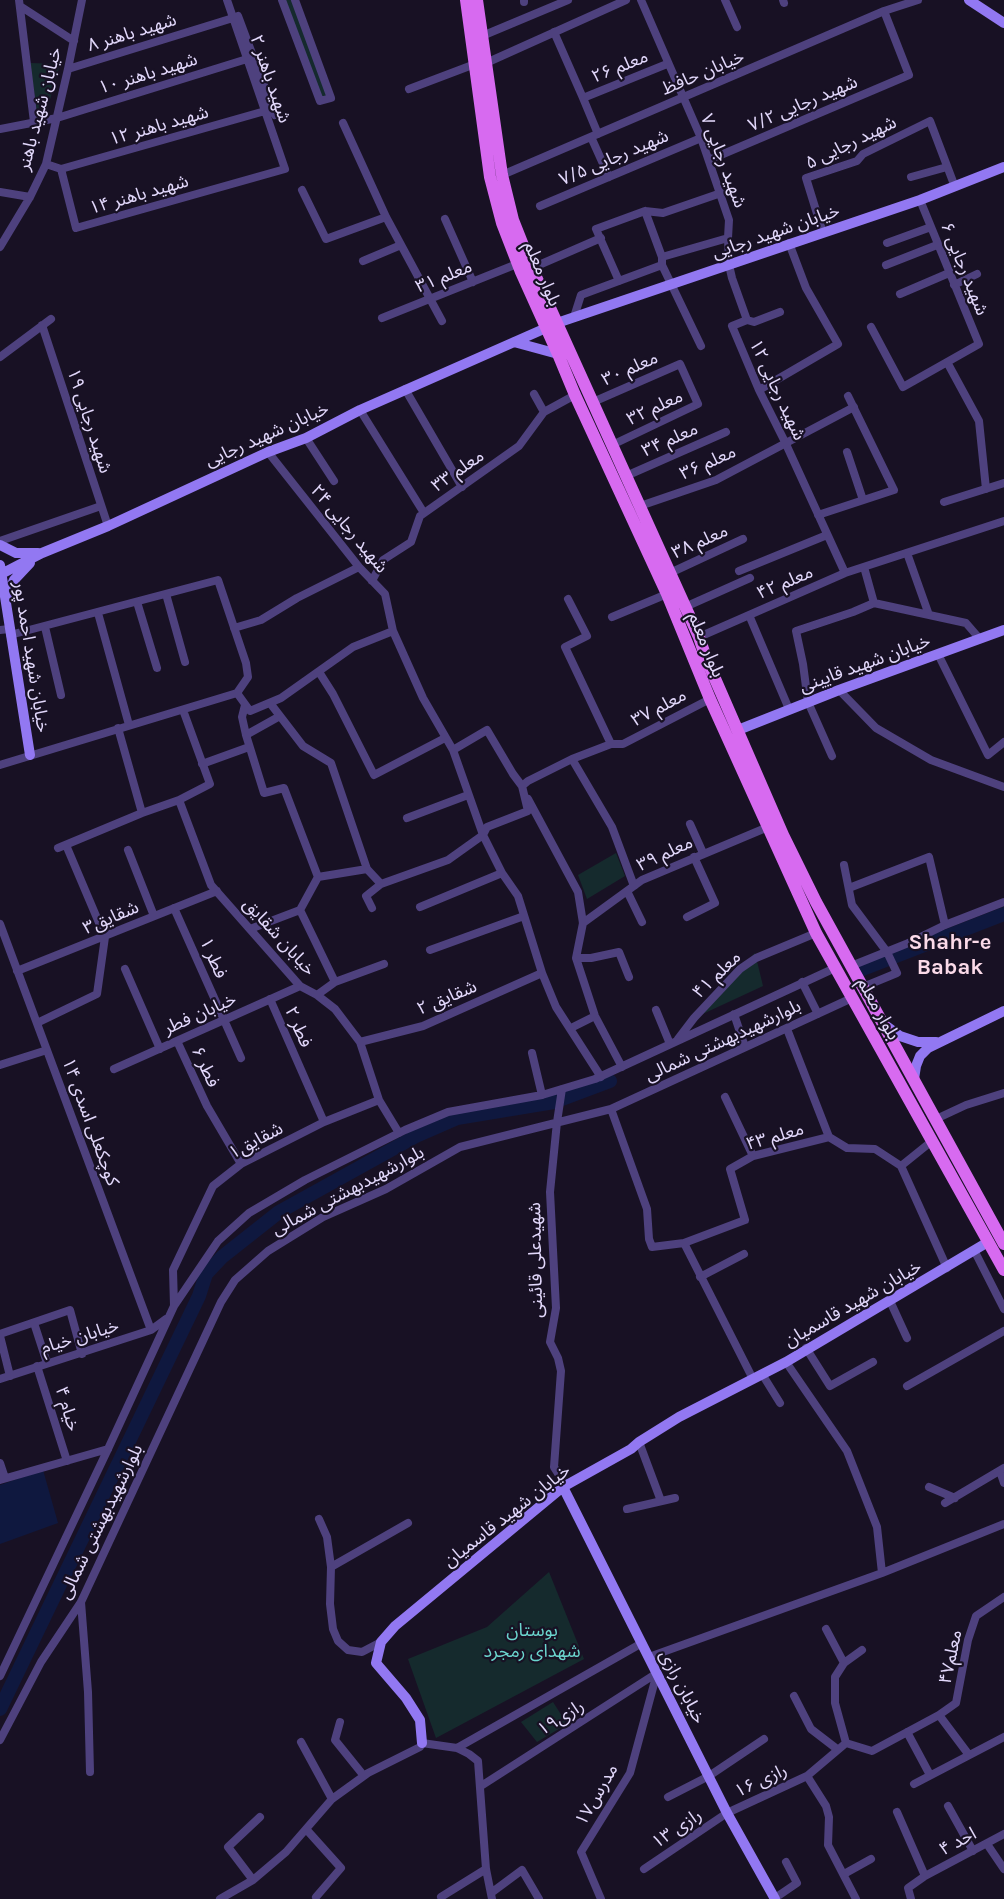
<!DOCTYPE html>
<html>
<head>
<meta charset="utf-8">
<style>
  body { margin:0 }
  canvas { display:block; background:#181124 }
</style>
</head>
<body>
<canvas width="1004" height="1899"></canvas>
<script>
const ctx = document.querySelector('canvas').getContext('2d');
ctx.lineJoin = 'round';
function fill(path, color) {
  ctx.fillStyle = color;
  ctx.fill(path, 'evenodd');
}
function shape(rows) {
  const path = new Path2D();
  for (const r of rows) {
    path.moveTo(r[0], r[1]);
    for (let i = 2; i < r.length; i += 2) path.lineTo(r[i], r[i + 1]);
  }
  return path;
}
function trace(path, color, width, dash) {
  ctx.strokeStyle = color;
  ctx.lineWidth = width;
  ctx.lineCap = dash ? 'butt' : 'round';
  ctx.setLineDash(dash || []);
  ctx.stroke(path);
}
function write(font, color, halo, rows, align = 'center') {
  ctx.font = font + ' Karla,"Noto Sans Arabic",sans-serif';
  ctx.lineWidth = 4.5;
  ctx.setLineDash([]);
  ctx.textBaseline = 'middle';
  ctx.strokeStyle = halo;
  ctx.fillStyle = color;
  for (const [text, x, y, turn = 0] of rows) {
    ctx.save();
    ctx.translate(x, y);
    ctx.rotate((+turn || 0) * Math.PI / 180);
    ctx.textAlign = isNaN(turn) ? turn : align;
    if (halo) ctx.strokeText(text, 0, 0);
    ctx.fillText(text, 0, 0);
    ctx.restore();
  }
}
fill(shape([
  [283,0,294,0,330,97,321,100],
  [30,63,60,64,46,114,42,115,37,113],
  [616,853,625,876,587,899,578,875],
  [755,953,763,986,694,1018,740,969],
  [549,1572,584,1659,436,1738,408,1659,487,1627],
  [553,1702,567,1724,537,1742,521,1722]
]), '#152a2d');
fill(shape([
  [43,1470,58,1523,0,1544,0,1485]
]), '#0f183f');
trace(shape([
  [860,970,1004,914],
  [0,1709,199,1296,206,1274,222,1257,279,1212,418,1135,457,1118,554,1102,610,1081]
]), '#0f183f', 14);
trace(shape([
  [19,0,34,122],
  [282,0,320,101,331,98,295,0],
  [524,0,524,2],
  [641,0,701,138,729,220,728,238,729,265,732,278,747,320,732,326,759,390,785,442,845,573,699,637],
  [725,0,737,27],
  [783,0,784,3],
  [20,6,74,41],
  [238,16,275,115],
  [554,32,583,98],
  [482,36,568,0],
  [486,63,626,0],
  [68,69,233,18],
  [409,89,475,64],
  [343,123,386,217,442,321],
  [0,129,57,118,247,59],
  [598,134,583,98,667,64],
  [591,137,609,177],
  [709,160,909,75,884,11],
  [46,164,61,169,76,228,285,169,227,0],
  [61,169,265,111],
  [502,175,884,11,918,0],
  [911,177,947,167],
  [302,190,326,239,386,217],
  [0,192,30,197],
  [540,206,701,138],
  [645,211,662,257,662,265,701,346],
  [445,219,473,282],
  [823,233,806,178,857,161,863,154,930,121,955,187],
  [887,243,931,227],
  [0,247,30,197,46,164,68,69,82,0],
  [662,257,728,238],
  [363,261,401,245],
  [886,265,937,245],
  [532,268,601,238],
  [619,281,596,229,645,211,663,213,721,193],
  [954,285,977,274],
  [900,294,949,273],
  [574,317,581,295,662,265],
  [382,318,517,264],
  [747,320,754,322,780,312],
  [42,325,108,526],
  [871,327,903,387,979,344,920,200],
  [0,357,51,319],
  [947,362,979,421,986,489],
  [405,389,462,487],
  [759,390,838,344,806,288,789,243],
  [534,394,544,412],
  [593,402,680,364,698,404,612,445],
  [360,410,424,513],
  [306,438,334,481],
  [268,452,359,567,385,594,393,631,423,698,453,750,483,835,502,873,518,896,542,973,556,1007,601,1077],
  [847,452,863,500],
  [626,476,726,432],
  [944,502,1004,483],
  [640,506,716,480,854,407],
  [818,515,894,490,848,396],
  [0,541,101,506],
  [907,553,929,615],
  [864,567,874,603],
  [739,571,827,535],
  [670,573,743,539],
  [845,573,1004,521],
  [372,581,383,560,411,542,420,516,519,446,544,412,575,395],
  [166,594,185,662],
  [568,599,587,636,565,647,611,744],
  [137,602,157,668],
  [685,607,750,578],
  [98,613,129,725],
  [749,615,789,709],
  [612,617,667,594],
  [45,627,61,695],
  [234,628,261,620,297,598,359,567],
  [0,630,9,629],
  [10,635,218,580,246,663,248,677,237,693],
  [938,654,988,755,1004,742],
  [319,672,333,694,374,775,445,738],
  [839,690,876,728,931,760,1004,787],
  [270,703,303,746,331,763,367,869],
  [245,705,242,717,246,735,264,793,284,788,318,877],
  [183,710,210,784,179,800,211,885,300,986,317,995,335,1009,360,1042,379,1100,399,1133],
  [118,728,142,813,179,800],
  [246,735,280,716],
  [453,750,487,730,513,774,522,786],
  [832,756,808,702,803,664,796,631,853,612,874,603,966,623,979,638],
  [572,759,612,827,634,886],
  [202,764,249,747],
  [0,765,237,693,250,711,281,698,353,647,393,631],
  [528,799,578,892,583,923,576,958,595,1016,622,1067],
  [407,818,468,795],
  [690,824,703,853],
  [58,848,142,813],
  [128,850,154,916],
  [844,865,852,905,887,952,897,973,863,987],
  [849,888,929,857,945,925],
  [627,891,642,922],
  [420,907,502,873],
  [174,908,241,1058],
  [372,908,366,896,381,884],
  [300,910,318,877,367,869,381,884,448,860,483,835,487,827,528,811,522,786,528,781,572,759,611,744,623,744,710,699],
  [300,910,335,982],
  [687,917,715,903,694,857],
  [583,923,642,880,768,827],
  [0,924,151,1330],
  [250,929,300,910],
  [430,950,524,916],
  [576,958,591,958,619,952,629,977],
  [851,966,906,944,945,925,1004,902],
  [125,969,160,1049],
  [17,971,217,891],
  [802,982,818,1014],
  [317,995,335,982,384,964],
  [270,999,324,1122],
  [656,1010,670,1044],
  [734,1014,745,1047],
  [37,1023,97,994,105,937,66,845],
  [571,1028,595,1016],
  [787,1029,829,1137],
  [678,1039,694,1018,740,969,756,958,816,933],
  [177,1041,207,1106,241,1164],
  [360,1042,423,1026,542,973],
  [532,1053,542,1095],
  [0,1065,47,1050],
  [114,1069,300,986],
  [562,1089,557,1122,550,1192,556,1308,550,1342,558,1358,561,1371,554,1467,566,1486],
  [725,1097,753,1156],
  [611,1109,647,1209,649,1239,652,1247,684,1243,753,1379],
  [936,1119,966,1105,1004,1093],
  [901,1166,947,1268],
  [684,1243,745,1220,730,1169,753,1156,829,1137,847,1148,875,1149,901,1166,932,1141],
  [974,1250,1004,1309],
  [700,1277,744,1254],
  [890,1301,907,1338],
  [174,1306,173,1270,213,1186,241,1164,324,1122,379,1100],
  [34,1323,47,1363],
  [0,1334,70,1310,82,1354],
  [0,1336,10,1376],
  [806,1348,830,1386,873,1362],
  [786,1362,847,1451,877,1527,882,1573],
  [37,1366,67,1461],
  [762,1374,780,1403],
  [0,1379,151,1330,166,1319],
  [907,1386,1004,1331],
  [639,1442,661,1501],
  [0,1463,5,1478],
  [1000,1471,1004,1483],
  [0,1480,108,1449],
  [929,1487,955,1498],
  [945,1503,1004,1468],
  [627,1509,675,1498],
  [319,1519,327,1537,331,1567],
  [81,1602,88,1692,90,1772],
  [826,1629,844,1663],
  [381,1642,362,1652,348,1650,338,1641,333,1629,330,1604,331,1567,408,1523],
  [649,1657,882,1573,1004,1524],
  [0,1676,108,1449,174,1306,218,1241,249,1213,305,1180,405,1130,448,1112,542,1095,595,1079,835,968],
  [794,1696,811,1729,837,1749],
  [939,1715,969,1755],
  [340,1722,335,1740,364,1776],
  [907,1732,930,1775],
  [0,1740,41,1662,81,1602,221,1302,235,1280,268,1251,323,1217,386,1189,460,1147,611,1109,852,998],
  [301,1742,332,1799],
  [846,1743,872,1751,939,1715,956,1703,968,1640,976,1616,1004,1597],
  [846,1743,807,1776,826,1806,829,1817,828,1845,856,1899],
  [846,1743,835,1703,835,1677,844,1663,862,1650],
  [457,1748,642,1643],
  [914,1784,1004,1737],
  [481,1786,657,1673],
  [668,1797,709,1776,764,1739],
  [948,1806,973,1851],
  [897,1812,925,1876],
  [306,1829,341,1868,316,1897],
  [987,1844,1004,1869],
  [644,1869,727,1813,807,1776],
  [844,1874,871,1859],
  [253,1880,228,1847,260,1817],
  [491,1893,522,1870,539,1899],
  [441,1897,486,1869],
  [775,1898,797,1883,786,1862],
  [220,1899,253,1880,286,1852,332,1799,368,1773,420,1747,422,1743,457,1748,469,1754,478,1761,486,1869,492,1899],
  [601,1899,581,1852,630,1773,657,1673],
  [911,1899,908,1888,925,1876,1004,1834]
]), '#4e417e', 8);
trace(shape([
  [969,0,1004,23],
  [557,323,920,200,1004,167],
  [514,342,558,354],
  [0,545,16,553,38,553],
  [0,565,30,755],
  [1,574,42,553,108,526,268,452,306,438,360,410,546,328],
  [6,599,14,580,30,563],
  [738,730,839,690,1004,630],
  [885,1025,900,1036,918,1042,936,1042],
  [914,1079,916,1066,920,1056,928,1048,1004,1011],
  [563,1487,727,1813,775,1899],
  [422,1743,420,1720,406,1698,376,1663,381,1642,395,1626,563,1487,631,1449,639,1442,679,1417,786,1362,988,1242]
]), '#9278f2', 10);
trace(shape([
  [466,0,490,177,502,223,521,272,558,354,575,395,667,594,710,699,816,933,1004,1270],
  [477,0,502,175,513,220,532,268,699,637,706,658,783,835,816,902,1004,1244]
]), '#d76af0', 12);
write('18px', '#e2d8fb', '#181124', [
  ["شهید باهنر ۸",132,33,-17],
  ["معلم ۲۶",620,67,-22],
  ["خیابان حافظ",703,73,-23],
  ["شهید باهنر ۱۰",148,74,-17],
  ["شهید باهنر ۲",270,79,71],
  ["شهید رجایی ۷/۲",803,104,-23],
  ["خیابان شهید باهنر",40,109,-75],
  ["شهید باهنر ۱۲",159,126,-16],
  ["شهید رجایی ۵",851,143,-26],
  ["شهید رجایی ۷/۵",614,158,-23],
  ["شهید رجایی ۷",723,161,69],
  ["شهید باهنر ۱۴",139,195,-16],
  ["خیابان شهید رجایی",776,232,-19],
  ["شهید رجایی ۶",964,269,68],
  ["بلوار معلم",542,274,67],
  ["معلم ۳۱",444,277,-22],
  ["معلم ۳۰",630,369,-24],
  ["شهید رجایی ۱۲",777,390,65],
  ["معلم ۳۲",655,408,-25],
  ["شهید رجایی ۱۹",89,421,72],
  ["خیابان شهید رجایی",267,435,-24],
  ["معلم ۳۴",670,440,-24],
  ["معلم ۳۶",708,463,-24],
  ["معلم ۳۳",458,471,-35],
  ["شهید رجایی ۲۴",349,529,50],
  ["معلم ۳۸",700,542,-24],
  ["معلم ۴۲",785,583,-23],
  ["بلوار معلم",706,645,68],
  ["خیابان شهید احمد پور",31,657,81],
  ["خیابان شهید قایینی",865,664,-20],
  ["معلم ۳۷",659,708,-28],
  ["معلم ۳۹",665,854,-25],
  ["شقایق۳",111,918,-23],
  ["خیابان شقایق",279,937,48],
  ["فطر ۱",213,958,66],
  ["معلم ۴۱",717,975,-44],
  ["شقایق ۲",447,998,-23],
  ["بلوار معلم",878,1009,61],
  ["خیابان فطر",200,1014,-24],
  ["فطر ۲",298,1027,66],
  ["بلوارشهیدبهشتی شمالی",723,1041,-25],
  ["فطر ۶",205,1067,65],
  ["کوچکعلی اسدی ۱۴",90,1122,70],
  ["معلم ۴۳",775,1137,-16],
  ["شقایق۱",256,1141,-28],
  ["بلوارشهیدبهشتی شمالی",348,1191,-28],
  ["شهیدعلی قائینی",536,1260,-91],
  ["خیابان شهید قاسمیان",853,1304,-30],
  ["خیابان خیام",80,1337,-17],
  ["خیام ۴",67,1409,73],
  ["خیابان شهید قاسمیان",507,1516,-38],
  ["بلوارشهیدبهشتی شمالی",101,1522,-64],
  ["معلم۴۷",951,1657,-78],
  ["خیابان رازی",682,1687,63],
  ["رازی۱۹",561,1718,-32],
  ["رازی ۱۶",761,1781,-25],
  ["مدرس۱۷",597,1795,-60],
  ["رازی ۱۳",677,1829,-34],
  ["احد ۴",958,1842,-28]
]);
write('18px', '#6bd5ce', '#181124', [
  ["بوستان",532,1631],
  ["شهدای رمجرد",532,1652]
]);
write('bold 22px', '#fbdae9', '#181124', [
  ["Shahr-e",950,943],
  ["Babak",950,968]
]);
</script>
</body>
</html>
